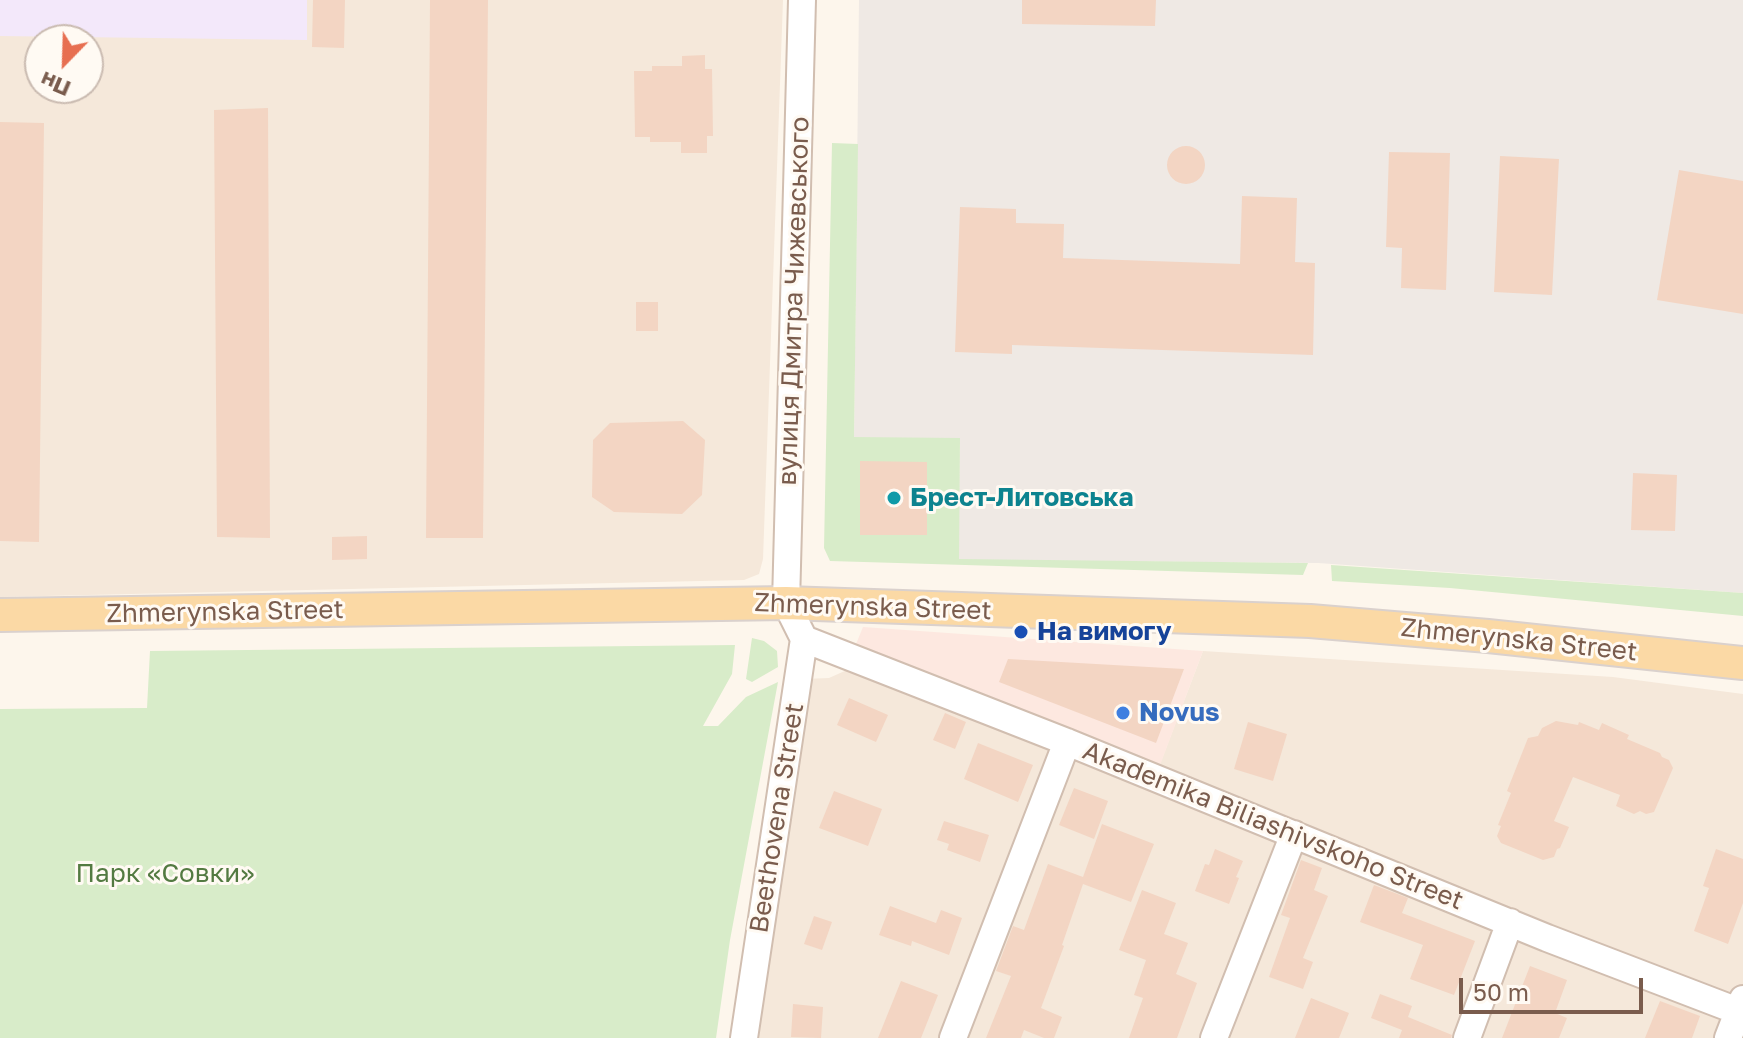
<!DOCTYPE html>
<html>
<head>
<meta charset="utf-8">
<style>
  body { margin:0 }
  #map { position:relative; width:1743px; height:1038px; overflow:hidden; background:#fdf6ec; font-family:"Golos Text",sans-serif }
  canvas { display:block }
  .north { position:absolute; left:24px; top:24px; width:80px; height:80px; box-sizing:border-box; background:#fffaf3; border:2px solid #cabbb1; border-radius:50%; rotate:203deg; font-size:22px; font-weight:700; line-height:32px; text-align:center; color:#7a5c4d }
  .north::after { content:''; display:block; margin:auto; width:28px; height:36px; background:#e76f51; clip-path:polygon(50% 0,100% 100%,50% 72%,0 100%) }
  .scale { position:absolute; left:1459px; top:978px; width:184px; height:36px; box-sizing:border-box; border:4px solid #7a5c4d; border-top:0; padding-left:10px; font-size:24px; line-height:28px; white-space:nowrap; color:#7a5c4d; -webkit-text-stroke:6px #fffaf3; paint-order:stroke }
</style>
</head>
<body>
<div id="map">
<canvas width="1743" height="1038"></canvas>
<div class="north">Пн</div>
<div class="scale">50 m</div>
</div>
<script>
const ctx = document.querySelector('canvas').getContext('2d');
ctx.lineJoin = 'round';
function fill(path, color) {
  ctx.fillStyle = color;
  ctx.fill(path, 'evenodd');
}
function shape(rows) {
  const path = new Path2D();
  for (const r of rows) {
    if (r.length === 3) {
      path.moveTo(r[0] + r[2], r[1]);
      path.arc(r[0], r[1], r[2], 0, 2 * Math.PI);
      continue;
    }
    path.moveTo(r[0], r[1]);
    for (let i = 2; i < r.length; i += 2) path.lineTo(r[i], r[i + 1]);
  }
  return path;
}
function trace(path, color, width, dash) {
  ctx.strokeStyle = color;
  ctx.lineWidth = width;
  ctx.lineCap = dash ? 'butt' : 'round';
  ctx.setLineDash(dash || []);
  ctx.stroke(path);
}
function write(font, color, halo, rows, align = 'center') {
  ctx.font = font + ' "Golos Text",sans-serif';
  ctx.lineWidth = 6;
  ctx.setLineDash([]);
  ctx.textBaseline = 'middle';
  ctx.strokeStyle = halo;
  ctx.fillStyle = color;
  for (const [text, x, y, turn = 0] of rows) {
    ctx.save();
    ctx.translate(x, y);
    ctx.rotate((+turn || 0) * Math.PI / 180);
    ctx.textAlign = isNaN(turn) ? turn : align;
    if (halo) ctx.strokeText(text, 0, 0);
    ctx.fillText(text, 0, 0);
    ctx.restore();
  }
}
fill(shape([
  [0,0,783,0,763,559,759,574,744,580,0,597],
  [40,40,88,40,88,88,40,88],
  [1203,651,1613,677,1743,694,1743,1038,756,1038,804,679,829,678,847,670,1152,785]
]), '#f5e8da');
fill(shape([
  [863,627,1203,651,1159,768,854,649]
]), '#fde8e0');
fill(shape([
  [859,0,1743,0,1743,593,1318,563,958,560,960,438,854,438]
]), '#efe9e4');
fill(shape([
  [0,0,307,0,307,40,0,36]
]), '#f3e8fa');
fill(shape([
  [832,143,858,144,854,437,960,438,959,559,1308,563,1303,575,830,561,824,548],
  [1331,565,1743,593,1743,616,1450,588,1332,581],
  [752,638,764,641,777,651,778,667,752,682,746,679],
  [735,645,732,674,703,726,718,726,746,697,778,682,730,940,716,1038,0,1038,0,709,147,708,150,651]
]), '#d8ecc9');
fill(shape([
  [313,0,345,0,344,48,312,47],
  [430,0,488,0,483,538,426,538],
  [1022,0,1156,0,1155,26,1022,24],
  [705,55,705,69,712,69,713,136,707,136,707,153,681,153,681,142,650,142,650,137,635,137,634,71,652,71,652,66,682,66,682,56],
  [268,108,270,538,217,537,214,110],
  [0,122,44,123,39,542,0,541],
  [1186,165,19],
  [1389,152,1450,153,1446,290,1401,288,1402,248,1386,247],
  [1500,156,1559,159,1552,295,1494,292],
  [1679,170,1743,181,1743,314,1657,300],
  [1242,196,1297,198,1295,262,1315,263,1313,355,1012,345,1012,354,955,352,960,207,1016,209,1016,223,1064,224,1063,258,1240,264],
  [636,302,658,302,658,331,636,331],
  [683,421,705,440,702,495,682,514,614,512,592,497,593,440,610,423],
  [860,461,927,462,927,535,860,535],
  [1633,473,1677,475,1675,531,1631,530],
  [367,536,367,559,332,560,332,537],
  [1008,659,1184,669,1156,743,999,682],
  [849,698,888,715,876,742,837,725],
  [945,713,966,722,955,749,933,740],
  [1556,721,1578,725,1579,722,1599,730,1602,723,1629,735,1627,739,1660,753,1662,757,1669,760,1673,768,1654,812,1646,814,1640,811,1634,814,1616,806,1620,795,1573,777,1554,821,1569,827,1560,848,1557,849,1554,857,1543,860,1501,843,1497,836,1501,826,1498,825,1511,793,1507,791,1528,738,1538,736,1542,728],
  [1248,722,1287,734,1273,781,1234,769],
  [978,743,1033,765,1018,802,964,779],
  [1074,788,1108,801,1094,839,1059,825],
  [834,791,882,809,868,846,819,828],
  [944,821,989,835,980,862,947,850,949,844,937,840],
  [1102,824,1154,844,1131,902,1083,884,1062,945,1064,946,1041,1008,1062,1017,1054,1038,1044,1038,1024,1030,1021,1038,986,1038,1011,976,996,971,1013,926,1024,930,1048,864,1083,877],
  [1215,849,1243,861,1236,877,1239,878,1229,904,1195,891,1205,864,1209,865],
  [1716,849,1743,859,1743,903,1728,944,1694,931,1709,888,1703,886],
  [1301,860,1322,868,1314,890,1328,896,1303,958,1313,962,1303,989,1269,977,1290,918,1281,915],
  [1374,885,1408,898,1402,913,1475,941,1454,995,1410,979,1423,945,1360,922],
  [1142,890,1176,903,1164,934,1188,943,1176,974,1197,983,1177,1038,1129,1038,1143,998,1134,995,1146,960,1119,950],
  [890,906,936,923,941,910,962,918,949,955,912,941,911,946,879,935],
  [814,916,832,922,822,950,804,944],
  [1530,966,1567,980,1555,1013,1567,1018,1559,1038,1502,1038],
  [901,981,938,995,921,1038,878,1038],
  [1380,994,1412,1006,1408,1017,1452,1035,1451,1038,1399,1038,1402,1030,1371,1018],
  [1311,998,1349,1013,1339,1038,1295,1038],
  [1660,1001,1700,1016,1692,1038,1645,1038],
  [793,1004,823,1007,821,1038,791,1037]
]), '#f3d5c3');
const minor = shape([
  [804,639,1067,742,1547,938,1743,1013],
  [744,1038,804,639,786,603,802,0],
  [953,1038,1067,742],
  [1214,1038,1294,834],
  [1467,1038,1510,922],
  [1728,1038,1743,999]
]);
const major = shape([
  [0,615,786,603,1310,621,1488,636,1743,663]
]);
trace(minor, '#d1beb0', 30);
trace(major, '#dad1cd', 36);
trace(minor, '#fff', 26);
trace(major, '#fbd9a5', 32);
for (const [x, y, r, color] of [
  [894,498,8,"#0f9aa8"],
  [1021,632,8,"#1a4fb4"],
  [1123,713,8,"#3f7fe0"]
]) {
  const dot = new Path2D();
  dot.arc(x, y, r, 0, 2 * Math.PI);
  ctx.fillStyle = color;
  ctx.fill(dot);
  trace(dot, '#fffaf3', 3);
}
write('26px', '#7a5c4d', '#fffaf3', [
  ["вулиця Дмитра Чижевського",794,301,-88],
  ["Zhmerynska Street",873,607,2],
  ["Zhmerynska Street",225,612,-1],
  ["Zhmerynska Street",1519,640,6],
  ["Beethovena Street",777,818,-81],
  ["Akademika Biliashivskoho Street",1273,826,22]
]);
write('bold 26px', '#0d838f', '#fffaf3', [
  ["Брест-Литовська",910,498]
], 'left');
write('bold 26px', '#164399', '#fffaf3', [
  ["На вимогу",1037,632]
], 'left');
write('bold 26px', '#366cbe', '#fffaf3', [
  ["Novus",1139,713]
], 'left');
write('26px', '#537a41', '#fffaf3', [
  ["Парк «Совки»",165,874]
]);
</script>
</body>
</html>
